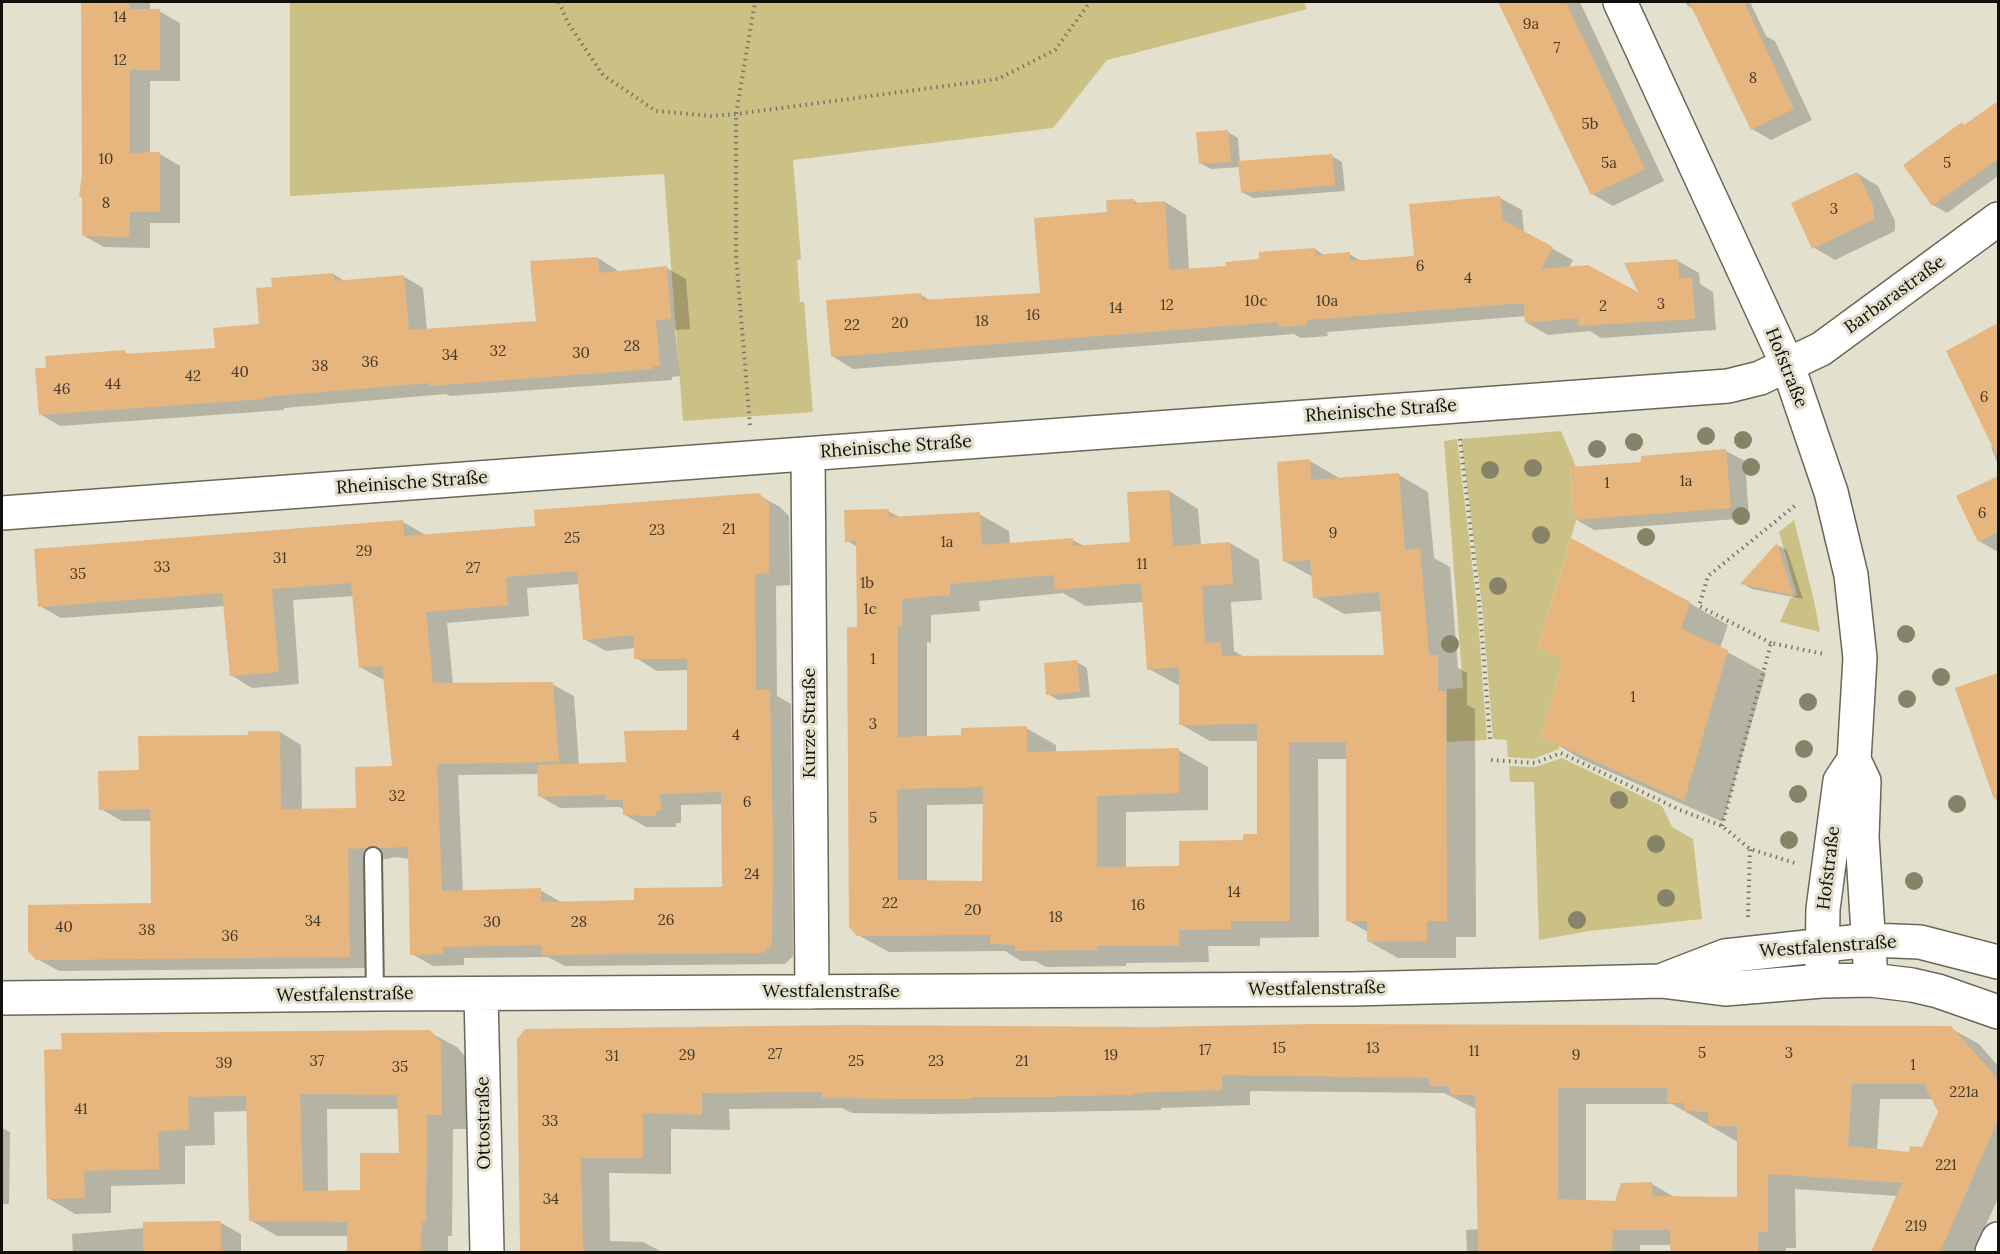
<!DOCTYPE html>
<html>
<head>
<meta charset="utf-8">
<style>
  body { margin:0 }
  #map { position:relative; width:2000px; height:1254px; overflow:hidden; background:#e3e0cd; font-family:Lora,serif }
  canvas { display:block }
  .frame { position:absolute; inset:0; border:3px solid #100f08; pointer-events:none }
</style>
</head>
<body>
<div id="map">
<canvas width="2000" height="1254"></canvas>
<div class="frame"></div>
</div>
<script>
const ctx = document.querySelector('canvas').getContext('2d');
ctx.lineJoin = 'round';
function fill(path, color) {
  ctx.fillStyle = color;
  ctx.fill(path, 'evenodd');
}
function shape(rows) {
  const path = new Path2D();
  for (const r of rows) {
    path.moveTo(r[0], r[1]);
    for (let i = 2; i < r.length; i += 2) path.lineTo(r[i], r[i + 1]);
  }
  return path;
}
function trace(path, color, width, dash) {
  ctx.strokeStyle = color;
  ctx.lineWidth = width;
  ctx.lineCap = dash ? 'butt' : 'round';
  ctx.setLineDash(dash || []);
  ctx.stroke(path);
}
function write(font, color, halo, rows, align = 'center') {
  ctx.font = font + ' Lora,serif';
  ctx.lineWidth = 6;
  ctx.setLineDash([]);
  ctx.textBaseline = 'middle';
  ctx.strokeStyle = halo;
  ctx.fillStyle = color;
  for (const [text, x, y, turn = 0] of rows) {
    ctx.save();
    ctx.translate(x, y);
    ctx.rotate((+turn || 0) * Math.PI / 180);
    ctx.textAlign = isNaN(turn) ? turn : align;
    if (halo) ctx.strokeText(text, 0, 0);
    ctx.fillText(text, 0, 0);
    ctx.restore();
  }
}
fill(shape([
  [290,2,1304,2,1307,9,1107,60,1053,128,793,160,801,259,797,260,800,302,804,302,813,412,683,421,664,174,290,196],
  [1561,431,1576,467,1570,468,1573,507,1580,507,1538,647,1563,660,1541,737,1559,745,1559,749,1533,759,1508,757,1507,740,1493,739,1482,605,1461,439],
  [1457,439,1477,605,1487,740,1447,742,1447,689,1463,688,1444,441],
  [1794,520,1814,601,1820,632,1780,622,1790,599,1797,595,1779,532],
  [1562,758,1662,806,1672,827,1693,839,1702,919,1589,931,1539,940,1534,782,1510,782,1509,766,1535,767]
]), '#cbc185');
fill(shape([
  [82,2,150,2,150,10,159,11,180,23,180,81,150,81,150,154,160,154,180,166,180,223,150,223,150,248,104,247,84,236],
  [1505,2,1580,2,1664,181,1613,206,1592,194],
  [1685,2,1750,2,1766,36,1775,41,1812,120,1771,140,1752,129,1696,11,1688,6],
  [1998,103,1998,176,1947,213,1933,205,1905,166],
  [1228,132,1238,138,1240,163,1332,156,1342,162,1345,191,1253,198,1242,192,1240,167,1211,169,1200,163],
  [1857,173,1878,186,1895,221,1895,231,1835,260,1813,247],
  [1500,198,1522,210,1524,233,1573,260,1569,268,1641,296,1678,261,1699,273,1700,284,1713,292,1716,330,1601,338,1590,331,1548,335,1527,323,1526,316,1327,332,1328,336,1301,338,1294,334,853,369,832,356,921,295,931,301,1042,294,1108,213,1133,200,1140,204,1165,202,1186,215,1189,270,1227,267,1315,249,1325,256,1349,254,1363,262,1415,257],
  [598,258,617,270,618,273,667,268,686,279,690,329,675,330,680,376,672,377,672,380,450,396,446,394,284,408,284,410,60,426,40,414,124,352,130,355,216,349,260,326,273,288,333,274,345,281,403,276,423,288,427,330,537,322],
  [1992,329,1998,333,1998,465,1991,447,1994,445],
  [1726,451,1745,461,1749,518,1594,530,1575,519],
  [1310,461,1339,478,1399,475,1428,492,1434,558,1450,567,1458,668,1467,673,1467,705,1475,709,1476,937,1456,937,1456,958,1398,958,1368,941,1368,932,1347,920,1347,759,1318,759,1319,937,1260,938,1260,946,1208,946,1209,962,1126,963,1126,966,1046,967,1035,961,1021,961,1005,951,889,952,858,935,858,547,847,541,888,511,901,518,979,514,1009,531,1010,544,1073,540,1084,546,1132,543,1169,491,1198,509,1201,545,1230,543,1259,560,1262,600,1231,602,1234,651,1244,657,1386,656,1382,611,1344,614,1314,597,1313,577,1284,561],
  [1063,593,1086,606,1144,602,1149,669,1180,686,1180,724,1210,741,1258,741,1258,836,1181,867,1126,868,1126,812,1208,810,1208,767,1178,750,1056,753,1056,745,1026,728,963,736,927,738,927,642,931,643,931,615,980,611,979,601],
  [984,804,983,882,927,882,927,805],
  [1998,478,1998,552,1979,541,1958,496],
  [758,495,780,507,789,516,790,585,776,586,777,696,791,704,793,956,785,964,565,966,548,957,464,958,464,965,433,966,412,954,410,859,394,857,388,859,369,860,370,968,59,971,37,959,153,904,152,821,122,821,101,809,140,772,249,737,280,732,301,745,302,811,357,810,394,768,385,679,382,679,360,667,354,596,293,600,299,684,252,688,231,675,225,606,61,618,40,606,403,522,424,534,424,536,537,527],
  [580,584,584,639,606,651,636,648,636,658,657,671,688,670,688,731,627,764,579,765,574,696,552,684,453,684,447,623,529,616,527,588],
  [539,774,539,796,560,808,620,807,624,810,625,815,646,827,676,827,676,823,681,823,681,805,723,804,724,889,636,902,561,902,540,890,463,892,458,775],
  [1777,545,1787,550,1803,599,1752,589,1743,584],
  [1689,603,1728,625,1720,648,1766,673,1723,822,1581,759,1543,736,1564,661,1540,647],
  [1077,662,1087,668,1090,697,1058,700,1048,694],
  [1998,674,1998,805,1957,689],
  [1152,1028,1950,1028,1979,1044,1998,1066,1998,1198,1974,1252,1872,1252,1897,1196,1795,1189,1796,1248,1786,1248,1786,1252,1671,1252,1671,1245,1640,1245,1640,1252,1467,1252,1466,1230,1479,1229,1476,1109,1444,1093,1250,1091,1250,1105,1161,1108,1161,1110,932,1114,852,1113,842,1108,729,1109,730,1130,671,1129,671,1174,609,1173,610,1241,643,1242,662,1252,521,1252,518,1039],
  [1880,1099,1934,1099,1940,1112,1923,1149,1910,1154,1877,1151],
  [1586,1104,1672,1104,1738,1142,1739,1199,1676,1198,1652,1184,1616,1202,1586,1201],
  [429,1032,457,1047,467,1059,468,1129,453,1129,452,1236,448,1236,448,1252,349,1252,348,1236,277,1236,250,1220,248,1111,214,1112,215,1145,185,1146,185,1184,111,1186,111,1213,75,1214,48,1198,45,1051],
  [327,1109,399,1109,401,1154,362,1192,328,1192],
  [2,1128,10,1132,9,1204,2,1204],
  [144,1223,221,1223,241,1234,241,1252,73,1252,72,1234,145,1228]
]), '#0003');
fill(shape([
  [81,2,130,2,130,9,160,9,160,70,130,70,130,153,160,152,160,212,130,212,129,237,82,236,82,197,79,197,82,173],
  [1498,2,1566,2,1645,169,1591,195],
  [1689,2,1744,2,1794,109,1751,130],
  [1998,101,1998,159,1932,206,1903,165,1962,122,1964,125],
  [1228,130,1231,162,1199,164,1196,132],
  [1332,154,1335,185,1241,193,1238,161],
  [1857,172,1874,208,1874,219,1812,249,1791,203],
  [1500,196,1503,220,1553,247,1541,269,1588,265,1638,292,1624,263,1678,259,1679,278,1692,278,1695,319,1578,326,1578,318,1525,323,1524,303,1306,320,1307,325,1279,327,1278,322,831,357,826,300,921,293,922,300,1040,293,1034,218,1107,212,1106,200,1134,199,1134,203,1165,201,1169,270,1226,266,1225,262,1259,259,1259,252,1315,248,1315,255,1350,252,1350,261,1414,256,1409,204],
  [598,257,599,273,667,266,671,319,656,320,660,365,653,366,653,369,429,386,429,383,265,397,265,399,39,415,35,368,46,368,45,356,125,350,125,354,215,348,213,328,259,324,256,288,272,287,271,278,334,273,334,281,404,275,409,330,536,321,530,261],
  [1998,323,1998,458,1946,351],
  [1726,449,1731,508,1574,520,1570,467,1641,462,1641,456],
  [1310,459,1311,480,1399,473,1405,550,1420,548,1429,655,1438,655,1438,691,1446,691,1447,921,1427,921,1427,941,1367,942,1367,921,1346,921,1346,742,1289,742,1290,921,1231,921,1231,929,1179,930,1179,946,1097,946,1097,950,1015,951,1015,945,990,944,990,935,857,936,849,927,847,627,857,627,856,541,845,542,844,510,889,509,889,517,980,512,982,545,1073,538,1073,546,1130,542,1127,492,1169,490,1173,546,1230,542,1233,584,1202,586,1205,643,1221,642,1222,656,1384,655,1379,592,1313,598,1310,560,1283,562,1277,462],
  [1053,575,1055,590,1141,583,1147,670,1179,667,1179,725,1257,724,1257,834,1243,834,1243,840,1179,841,1179,866,1097,867,1097,796,1179,793,1179,748,1027,752,1027,726,961,728,961,735,898,737,898,626,902,627,902,599,950,595,950,584],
  [983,787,982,881,898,880,897,789],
  [1998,476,1998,532,1978,542,1956,496],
  [759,493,769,503,769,573,755,575,756,690,770,690,773,845,772,944,763,953,542,955,541,945,443,947,443,954,410,955,408,847,379,848,373,846,366,848,348,849,350,957,36,960,28,951,28,905,151,903,150,809,99,810,98,771,139,770,138,736,248,735,248,731,280,731,281,809,356,808,355,767,392,766,382,666,359,668,351,583,272,589,279,672,230,676,222,593,38,607,34,549,403,520,404,536,535,526,534,510],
  [577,571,583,640,634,635,634,659,687,659,687,730,624,731,626,762,537,765,538,797,605,795,605,800,623,800,623,815,656,816,655,811,661,811,660,794,721,792,722,887,634,888,634,900,541,902,541,888,442,891,437,764,559,762,553,682,433,683,426,612,508,605,506,577],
  [1571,538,1690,602,1681,629,1728,650,1684,801,1541,737,1563,660,1538,647],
  [1777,543,1793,595,1740,584],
  [1077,660,1080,692,1046,695,1044,663],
  [1998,673,1998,798,1994,799,1955,688],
  [1317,1024,1951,1026,1998,1079,1998,1120,1940,1252,1871,1252,1902,1183,1768,1174,1768,1232,1758,1232,1758,1252,1670,1252,1670,1230,1613,1230,1612,1252,1478,1252,1475,1095,1450,1095,1449,1086,1429,1086,1429,1078,1222,1075,1222,1090,1134,1093,1134,1095,1057,1096,1057,1097,970,1097,970,1099,903,1099,822,1098,822,1092,702,1093,702,1115,643,1113,643,1158,581,1158,583,1252,520,1252,517,1039,525,1029,847,1025,1152,1027],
  [1852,1084,1924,1084,1938,1112,1922,1147,1910,1146,1909,1152,1848,1146],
  [1558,1088,1667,1088,1667,1103,1684,1103,1684,1111,1708,1112,1708,1126,1737,1126,1737,1197,1652,1196,1652,1182,1621,1183,1615,1201,1558,1199],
  [430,1030,441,1042,442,1115,427,1115,426,1222,422,1222,421,1252,347,1252,347,1222,249,1221,246,1096,188,1097,189,1130,158,1131,159,1169,84,1171,85,1198,47,1199,44,1050,62,1049,61,1033],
  [300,1094,397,1095,399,1153,360,1153,360,1190,303,1191],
  [221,1221,221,1252,143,1252,143,1222]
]), '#e6b67e');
const service = shape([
  [373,856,375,994]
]);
const minor = shape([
  [1620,2,1788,366,1831,492,1851,575,1860,658,1854,760,1864,781,1862,837,1871,980],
  [808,454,812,992],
  [2,513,1728,386,1760,378,1821,349,1998,219],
  [1822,969,1823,909,1840,781,1854,760],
  [1663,980,1725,956,1870,940,1920,942,1998,962],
  [481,994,487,1252],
  [2,998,375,994,1352,989,1661,981,1725,989,1822,981,1871,980,1912,985,1938,991,1998,1012],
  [1992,1252,1998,1239]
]);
trace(service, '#6a6757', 20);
trace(minor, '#6a6757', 36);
trace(shape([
  [559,2,568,23,603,75,656,111,711,116,736,114,998,79,1055,50,1090,2],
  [750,425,736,256,736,114,755,2],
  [1460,439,1480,610,1490,739],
  [1771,643,1699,606,1708,576,1797,504],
  [1491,760,1535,763,1561,753,1680,810,1722,826,1750,849,1795,863],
  [1722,826,1771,643,1824,654],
  [1748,917,1750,849]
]), '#777568', 4, [1.5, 4.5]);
trace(service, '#fff', 16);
trace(minor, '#fff', 33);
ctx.fillStyle = '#878369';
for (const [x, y] of [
  [1706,436],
  [1743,440],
  [1634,442],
  [1597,449],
  [1751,467],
  [1533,468],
  [1490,470],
  [1741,516],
  [1541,535],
  [1646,537],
  [1498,586],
  [1906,634],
  [1450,644],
  [1941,677],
  [1907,699],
  [1808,702],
  [1804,749],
  [1798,794],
  [1619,800],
  [1957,804],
  [1789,840],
  [1656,844],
  [1914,881],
  [1666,898],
  [1577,920]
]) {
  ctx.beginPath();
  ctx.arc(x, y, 9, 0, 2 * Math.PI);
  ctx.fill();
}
write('15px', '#463926', null, [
  ["14",120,18],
  ["9a",1531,25],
  ["7",1557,49],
  ["12",120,61],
  ["8",1753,79],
  ["5b",1590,125],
  ["10",106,160],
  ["5a",1609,164],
  ["5",1947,164],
  ["8",106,204],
  ["3",1834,210],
  ["6",1420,267],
  ["4",1468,279],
  ["10c",1256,302],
  ["10a",1327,302],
  ["3",1661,305],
  ["12",1167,306],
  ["2",1603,307],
  ["14",1116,309],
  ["16",1033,316],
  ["18",982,322],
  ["20",900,324],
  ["22",852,326],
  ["28",632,347],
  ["32",498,352],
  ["30",581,354],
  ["34",450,356],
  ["36",370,363],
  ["38",320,367],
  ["40",240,373],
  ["42",193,377],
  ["44",113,385],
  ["46",62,390],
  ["6",1984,398],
  ["1a",1686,482],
  ["1",1607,484],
  ["6",1982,514],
  ["21",729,530],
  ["23",657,531],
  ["9",1333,534],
  ["25",572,539],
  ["1a",947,543],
  ["29",364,552],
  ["31",280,559],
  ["11",1142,565],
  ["33",162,568],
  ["27",473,569],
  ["35",78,575],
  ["1b",867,584],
  ["1c",870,610],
  ["1",873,660],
  ["1",1633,698],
  ["3",873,725],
  ["4",736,736],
  ["32",397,797],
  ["6",747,803],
  ["5",873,819],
  ["24",752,875],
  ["14",1234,893],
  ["22",890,904],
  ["16",1138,906],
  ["20",973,911],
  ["18",1056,918],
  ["26",666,921],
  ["34",313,922],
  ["30",492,923],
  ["28",579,923],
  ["40",64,928],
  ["38",147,931],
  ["36",230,937],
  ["15",1279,1049],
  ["13",1373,1049],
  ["17",1205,1051],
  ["11",1474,1052],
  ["5",1702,1054],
  ["3",1789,1054],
  ["27",775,1055],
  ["29",687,1056],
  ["19",1111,1056],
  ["9",1576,1056],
  ["31",612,1057],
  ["37",317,1062],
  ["25",856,1062],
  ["23",936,1062],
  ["21",1022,1062],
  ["39",224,1064],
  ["1",1913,1066],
  ["35",400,1068],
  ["221a",1964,1093],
  ["41",81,1110],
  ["33",550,1122],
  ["221",1946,1166],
  ["34",551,1200],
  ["219",1916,1227]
]);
write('18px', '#100f08', '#e3e0cd', [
  ["Barbarastraße",1895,295,-36],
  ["Hofstraße",1786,368,68],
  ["Rheinische Straße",1381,411,-4],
  ["Rheinische Straße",896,447,-4],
  ["Rheinische Straße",412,483,-4],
  ["Kurze Straße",810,723,-90],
  ["Hofstraße",1829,868,-83],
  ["Westfalenstraße",1828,947,-4],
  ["Westfalenstraße",1317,989,-1],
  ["Westfalenstraße",831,992],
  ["Westfalenstraße",345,995,-1],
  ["Ottostraße",484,1123,-91]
]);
</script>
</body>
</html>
